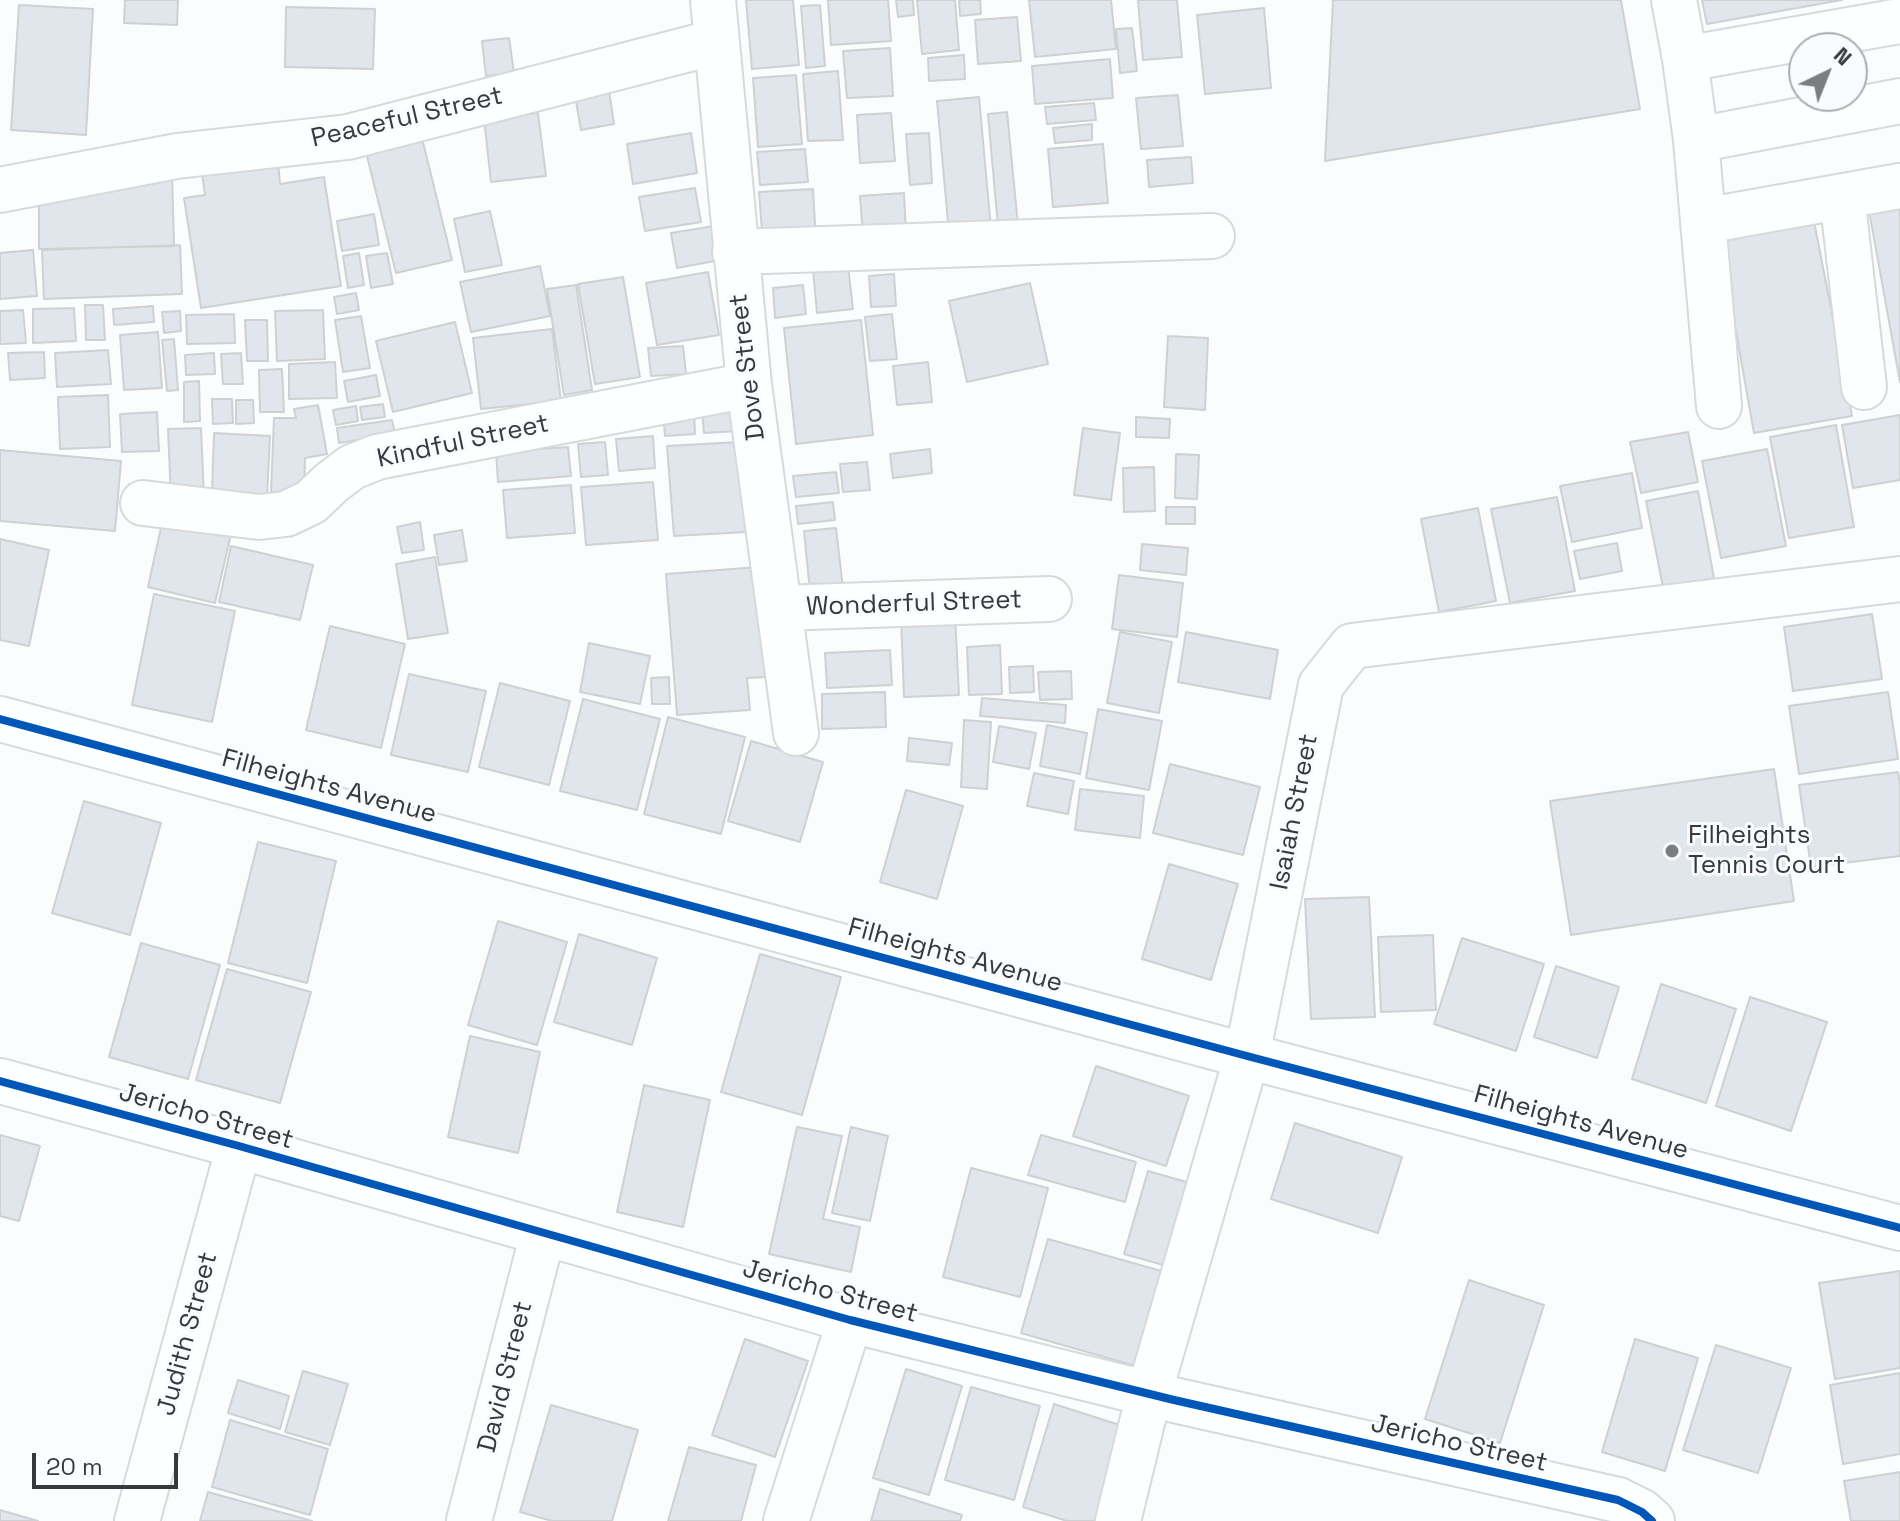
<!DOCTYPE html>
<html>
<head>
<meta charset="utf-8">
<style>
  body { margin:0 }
  #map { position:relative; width:1900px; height:1521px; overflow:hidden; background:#fafcfe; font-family:"Space Grotesk",sans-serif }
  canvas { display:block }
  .north { position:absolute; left:1788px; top:32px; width:80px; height:80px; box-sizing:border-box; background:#f9fbff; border:2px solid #acadb1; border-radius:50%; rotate:43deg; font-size:22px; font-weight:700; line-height:32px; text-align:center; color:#38393c }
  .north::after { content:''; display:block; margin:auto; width:28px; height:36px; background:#7c7d80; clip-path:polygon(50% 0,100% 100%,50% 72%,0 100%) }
  .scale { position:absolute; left:32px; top:1453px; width:146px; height:36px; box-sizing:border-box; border:4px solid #38393c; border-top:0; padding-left:10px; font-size:24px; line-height:28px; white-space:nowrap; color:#38393c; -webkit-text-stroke:6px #f9fbff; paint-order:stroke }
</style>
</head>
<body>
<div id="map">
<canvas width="1900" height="1521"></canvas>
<div class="north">N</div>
<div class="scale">20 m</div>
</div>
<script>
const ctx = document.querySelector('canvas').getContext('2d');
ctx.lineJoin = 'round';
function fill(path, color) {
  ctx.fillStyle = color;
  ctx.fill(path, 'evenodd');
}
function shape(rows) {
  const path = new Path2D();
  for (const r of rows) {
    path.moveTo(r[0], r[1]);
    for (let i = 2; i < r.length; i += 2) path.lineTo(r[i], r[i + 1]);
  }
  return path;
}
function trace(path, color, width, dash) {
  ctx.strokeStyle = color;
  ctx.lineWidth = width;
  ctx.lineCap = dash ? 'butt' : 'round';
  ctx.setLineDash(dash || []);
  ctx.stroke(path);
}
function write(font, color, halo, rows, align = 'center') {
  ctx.font = font + ' "Space Grotesk",sans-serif';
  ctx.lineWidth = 6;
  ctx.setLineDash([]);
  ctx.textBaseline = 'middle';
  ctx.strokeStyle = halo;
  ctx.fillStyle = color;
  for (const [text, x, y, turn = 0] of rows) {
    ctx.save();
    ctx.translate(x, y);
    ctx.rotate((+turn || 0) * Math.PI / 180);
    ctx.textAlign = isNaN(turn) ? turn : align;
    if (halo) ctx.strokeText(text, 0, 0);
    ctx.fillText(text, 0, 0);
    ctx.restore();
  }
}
const building = shape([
  [125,0,178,0,177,25,124,23,125,0],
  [746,0,793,0,799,65,752,69,746,0],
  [828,0,888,0,891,41,831,45,828,0],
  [896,0,913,0,914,15,898,17,896,0],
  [917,0,955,0,959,50,922,54,917,0],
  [959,0,980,0,981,14,960,16,959,0],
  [1029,0,1111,0,1116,49,1035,57,1029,0],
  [1138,0,1177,0,1182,57,1143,60,1138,0],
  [1333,0,1621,0,1640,109,1325,161,1333,0],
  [1702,0,1842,0,1707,24,1702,0],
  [19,5,93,9,86,135,11,130,19,5],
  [820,5,825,66,806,68,801,6,820,5],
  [286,7,375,9,373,69,285,67,286,7],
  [1264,8,1271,88,1205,94,1197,15,1264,8],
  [1017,17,1021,61,978,64,975,20,1017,17],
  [1132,28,1137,71,1120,73,1116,29,1132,28],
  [509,38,514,73,486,76,482,41,509,38],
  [890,48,893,96,847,98,843,51,890,48],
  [964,55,965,79,929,81,928,58,964,55],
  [1110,59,1113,98,1035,104,1032,66,1110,59],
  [838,71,843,140,808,141,803,74,838,71],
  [796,75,802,144,758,147,753,78,796,75],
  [608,84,614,124,581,130,574,90,608,84],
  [1178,95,1183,146,1141,149,1136,98,1178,95],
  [979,97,991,229,949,233,937,101,979,97],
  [1094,103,1096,120,1047,124,1045,107,1094,103],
  [1007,112,1018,225,998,227,988,114,1007,112],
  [538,113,546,176,491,182,484,119,538,113],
  [891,113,895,161,860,163,857,115,891,113],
  [1092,124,1092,140,1055,143,1053,128,1092,124],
  [691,133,697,173,633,184,627,144,691,133],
  [929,133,932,183,910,185,906,134,929,133],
  [421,134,452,260,396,273,365,148,421,134],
  [1103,144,1108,203,1053,207,1048,149,1103,144],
  [805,149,808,182,760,185,757,152,805,149],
  [1191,157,1193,183,1149,187,1147,160,1191,157],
  [278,160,280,184,324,177,341,286,201,308,184,198,205,195,202,172,278,160],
  [172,170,174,246,39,249,39,192,172,170],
  [695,188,701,222,645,231,639,197,695,188],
  [1900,188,1900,382,1866,194,1900,188],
  [813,189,816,241,763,245,759,192,813,189],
  [904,193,906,234,863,236,860,196,904,193],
  [490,211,502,265,465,272,454,219,490,211],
  [1812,211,1852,416,1754,433,1718,230,1812,211],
  [374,214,379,245,342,251,337,221,374,214],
  [714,226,720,260,677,268,671,233,714,226],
  [180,245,182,294,44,299,42,250,180,245],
  [33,250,37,296,0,299,0,253,33,250],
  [359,253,364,285,348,288,343,256,359,253],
  [387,253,393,284,371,288,366,256,387,253],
  [540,266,550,316,471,332,460,282,540,266],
  [848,266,853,309,817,313,813,270,848,266],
  [708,272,719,335,657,345,646,283,708,272],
  [894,274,896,306,871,307,869,276,894,274],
  [623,277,640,377,595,384,578,284,623,277],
  [1030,283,1048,364,967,382,949,301,1030,283],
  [576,285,592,390,564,395,547,289,576,285],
  [803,285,806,314,775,318,773,288,803,285],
  [356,293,359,310,337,314,334,297,356,293],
  [85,305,103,305,105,340,86,340,85,305],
  [153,306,154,322,114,325,113,309,153,306],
  [74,308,76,341,33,343,33,309,74,308],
  [23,310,26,343,0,344,0,311,23,310],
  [323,310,325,359,277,361,275,311,323,310],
  [180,311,181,331,164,333,162,312,180,311],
  [234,314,235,343,187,344,186,315,234,314],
  [892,314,897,359,870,361,865,317,892,314],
  [361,316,370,368,343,372,335,320,361,316],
  [245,320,267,320,268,361,247,361,245,320],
  [861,320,873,435,796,444,784,328,861,320],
  [455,322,472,393,393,412,376,341,455,322],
  [552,329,561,401,481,409,473,338,552,329],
  [158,332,162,388,124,390,120,335,158,332],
  [1168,336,1208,338,1205,410,1164,407,1168,336],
  [174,339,178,390,167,391,162,340,174,339],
  [683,346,686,374,651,376,648,348,683,346],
  [108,350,111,384,57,387,55,353,108,350],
  [44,352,45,378,10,380,8,353,44,352],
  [214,353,215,374,186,375,185,355,214,353],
  [241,353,243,384,223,384,221,354,241,353],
  [335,362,337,398,289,399,289,364,335,362],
  [928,362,932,402,897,405,893,366,928,362],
  [282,369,284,412,260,412,259,370,282,369],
  [376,375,380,396,348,402,344,381,376,375],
  [199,381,200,421,184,422,184,382,199,381],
  [108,395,110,447,60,449,58,397,108,395],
  [737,398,739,431,704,433,701,400,737,398],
  [212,399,232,399,233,423,213,424,212,399],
  [236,400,253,400,254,423,236,424,236,400],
  [383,404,385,417,362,420,360,407,383,404],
  [318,405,327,454,305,458,304,494,271,492,274,418,296,418,294,409,318,405],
  [356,406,358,421,336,425,333,410,356,406],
  [694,406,695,434,665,436,663,408,694,406],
  [157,412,159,451,122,452,120,414,157,412],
  [1900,415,1900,480,1853,488,1842,425,1900,415],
  [1136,417,1170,419,1169,438,1136,437,1136,417],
  [392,420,395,434,339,443,337,428,392,420],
  [1836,425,1854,527,1789,538,1770,437,1836,425],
  [201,428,204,497,171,499,168,429,201,428],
  [1083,428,1120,433,1111,500,1074,495,1083,428],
  [1688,432,1698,482,1641,493,1630,442,1688,432],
  [214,433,270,436,267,497,212,494,214,433],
  [653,436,655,468,619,471,616,439,653,436],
  [605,442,608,475,581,477,578,444,605,442],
  [739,442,746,532,674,536,667,446,739,442],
  [568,447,571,476,498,482,496,452,568,447],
  [930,449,932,473,893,478,890,454,930,449],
  [1767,449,1786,546,1721,558,1702,461,1767,449],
  [0,450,121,461,115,531,0,521,0,450],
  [1176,454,1199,455,1197,499,1175,498,1176,454],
  [867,462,870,490,843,492,840,464,867,462],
  [1154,467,1155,511,1124,512,1123,468,1154,467],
  [836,472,839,493,796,497,793,476,836,472],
  [1632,473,1642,528,1572,542,1560,486,1632,473],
  [653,482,658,540,586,545,581,487,653,482],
  [571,485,575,533,507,538,503,490,571,485],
  [1698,491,1714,578,1663,587,1646,501,1698,491],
  [1557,497,1575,591,1510,603,1491,509,1557,497],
  [833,502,835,520,798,524,796,506,833,502],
  [1166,507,1195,507,1195,524,1166,524,1166,507],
  [1478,508,1496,601,1439,612,1421,519,1478,508],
  [164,514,232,530,215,603,148,587,164,514],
  [420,522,424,550,402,553,397,527,420,522],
  [836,528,843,588,810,592,804,531,836,528],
  [462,530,467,561,439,565,434,535,462,530],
  [0,539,49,550,29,646,0,640,0,539],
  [1617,543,1622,571,1580,579,1574,551,1617,543],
  [1142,544,1188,548,1186,575,1140,570,1142,544],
  [231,546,313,565,300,620,219,602,231,546],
  [435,557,448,633,408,639,396,564,435,557],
  [759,567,767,677,747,678,750,710,677,715,666,574,759,567],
  [1119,575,1183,583,1177,637,1112,629,1119,575],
  [154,594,235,611,212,722,132,705,154,594],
  [1872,614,1882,679,1793,691,1784,627,1872,614],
  [955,615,959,695,904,697,901,617,955,615],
  [330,626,405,644,381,748,306,730,330,626],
  [1120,632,1172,642,1159,713,1107,703,1120,632],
  [1186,632,1278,650,1270,699,1178,682,1186,632],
  [589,643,650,656,640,704,580,692,589,643],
  [1000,645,1002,694,969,695,967,647,1000,645],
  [890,650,892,685,827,688,825,653,890,650],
  [1033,666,1034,692,1010,693,1009,667,1033,666],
  [1071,671,1072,699,1040,700,1038,672,1071,671],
  [409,674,486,691,468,772,391,755,409,674],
  [669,677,670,704,652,704,651,678,669,677],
  [500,683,570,701,549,785,479,767,500,683],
  [885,692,886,727,822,729,822,694,885,692],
  [1888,692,1898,759,1799,774,1789,706,1888,692],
  [982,698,1066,705,1065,723,980,716,982,698],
  [583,699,660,719,637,810,560,791,583,699],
  [1098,709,1162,721,1149,790,1086,778,1098,709],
  [668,717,745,737,721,834,644,814,668,717],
  [964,720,991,722,987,789,961,787,964,720],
  [1047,725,1087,733,1080,774,1040,766,1047,725],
  [999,726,1036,733,1029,769,993,762,999,726],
  [909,738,952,743,949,765,907,761,909,738],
  [751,741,823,762,800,842,728,821,751,741],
  [1170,764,1260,787,1243,855,1153,833,1170,764],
  [1774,769,1794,901,1571,935,1550,801,1774,769],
  [1898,772,1900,784,1900,856,1811,867,1799,785,1898,772],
  [1034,773,1074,781,1068,814,1027,806,1034,773],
  [1080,789,1144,796,1140,838,1075,830,1080,789],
  [906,790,963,806,937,899,880,882,906,790],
  [84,801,161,823,130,935,52,913,84,801],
  [258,842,336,861,307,983,228,963,258,842],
  [1169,864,1238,884,1211,980,1142,959,1169,864],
  [1369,897,1375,1017,1311,1019,1305,899,1369,897],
  [498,921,567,942,537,1045,468,1025,498,921],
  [579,934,657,958,632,1045,554,1022,579,934],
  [1433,935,1436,1010,1381,1012,1378,937,1433,935],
  [1462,938,1544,964,1516,1051,1434,1024,1462,938],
  [141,943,220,965,188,1079,109,1057,141,943],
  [760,954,841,977,802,1115,721,1092,760,954],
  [1556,966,1619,987,1597,1058,1534,1037,1556,966],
  [227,969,311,992,280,1103,196,1080,227,969],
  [1661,984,1736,1009,1706,1103,1632,1079,1661,984],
  [1750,997,1827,1022,1791,1131,1716,1106,1750,997],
  [470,1036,540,1052,518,1153,448,1137,470,1036],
  [1096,1066,1189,1096,1166,1166,1073,1136,1096,1066],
  [644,1085,710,1100,683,1227,617,1212,644,1085],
  [1295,1123,1402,1157,1378,1233,1271,1199,1295,1123],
  [797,1127,842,1136,823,1219,860,1227,851,1272,769,1254,797,1127],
  [851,1127,888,1136,870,1221,832,1213,851,1127],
  [0,1135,40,1146,19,1221,0,1216,0,1135],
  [1041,1135,1136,1162,1125,1202,1028,1175,1041,1135],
  [971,1168,1048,1188,1020,1297,943,1277,971,1168],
  [1148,1171,1190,1183,1167,1266,1124,1254,1148,1171],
  [1048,1239,1165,1272,1139,1367,1021,1333,1048,1239],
  [1900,1271,1900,1368,1835,1379,1819,1283,1900,1271],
  [1469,1280,1544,1305,1500,1443,1425,1419,1469,1280],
  [745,1339,808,1361,775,1457,712,1435,745,1339],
  [1635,1339,1698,1358,1665,1471,1602,1452,1635,1339],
  [1716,1345,1791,1368,1758,1473,1683,1450,1716,1345],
  [906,1369,962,1386,929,1495,873,1478,906,1369],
  [303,1371,348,1384,330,1445,285,1432,303,1371],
  [1900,1373,1900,1454,1843,1464,1830,1385,1900,1373],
  [238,1380,289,1396,280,1429,228,1413,238,1380],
  [971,1387,1040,1406,1014,1500,945,1480,971,1387],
  [1054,1404,1126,1427,1098,1521,1067,1521,1023,1507,1054,1404],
  [551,1405,638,1430,612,1521,552,1521,520,1512,551,1405],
  [230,1420,328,1449,310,1515,212,1487,230,1420],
  [689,1447,756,1465,741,1521,668,1521,689,1447],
  [1900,1472,1900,1521,1851,1521,1844,1481,1900,1472],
  [880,1489,962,1515,960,1521,871,1521,880,1489],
  [208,1492,312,1521,200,1521,208,1492],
  [0,1510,38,1521,0,1521,0,1510]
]);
fill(building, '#e1e6ec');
trace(building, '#cfd0d2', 2);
const minor = shape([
  [713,0,749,385,796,733],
  [1674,0,1685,59,1696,140,1719,406],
  [1685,59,1900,21],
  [1696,140,1900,101],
  [0,190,177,156,348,137,716,42],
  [1842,196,1864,387],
  [1704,221,1900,186],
  [735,252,1212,236],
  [143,503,259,517,286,514,311,502,331,483,352,467,377,457,749,385],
  [779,608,1049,599],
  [0,719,1247,1056,1900,1228],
  [0,1081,239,1146,850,1320,1174,1400,1618,1500,1642,1512,1652,1521],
  [137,1521,239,1146],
  [469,1521,543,1233],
  [786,1521,850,1320],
  [1118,1521,1149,1394,1247,1056,1321,685,1352,646,1900,579]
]);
trace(minor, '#d7d9db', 48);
trace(minor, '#feffff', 44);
trace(shape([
  [0,719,1247,1056,1900,1228],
  [0,1081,239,1146,850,1320,1174,1400,1618,1500,1642,1512,1652,1521]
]), '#0057b8', 8);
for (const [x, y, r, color] of [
  [1672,851,8,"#7c7d80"]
]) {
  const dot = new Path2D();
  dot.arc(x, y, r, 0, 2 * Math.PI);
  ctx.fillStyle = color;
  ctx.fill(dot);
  trace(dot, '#f9fbff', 3);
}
write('26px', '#38393c', '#f9fbff', [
  ["Peaceful Street",407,118,-13],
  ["Dove Street",748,367,-97],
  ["Kindful Street",463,442,-12],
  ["Wonderful Street",914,604,-2],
  ["Filheights Avenue",329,787,15],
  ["Isaiah Street",1295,812,-79],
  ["Filheights Avenue",955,956,15],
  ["Jericho Street",206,1117,16],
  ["Filheights Avenue",1581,1123,15],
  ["Jericho Street",830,1292,15],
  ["Judith Street",188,1334,-75],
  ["David Street",506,1377,-76],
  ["Jericho Street",1459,1444,13]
]);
write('26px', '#38393c', '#f9fbff', [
  ["Filheights",1688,836],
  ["Tennis Court",1688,866]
], 'left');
</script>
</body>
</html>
